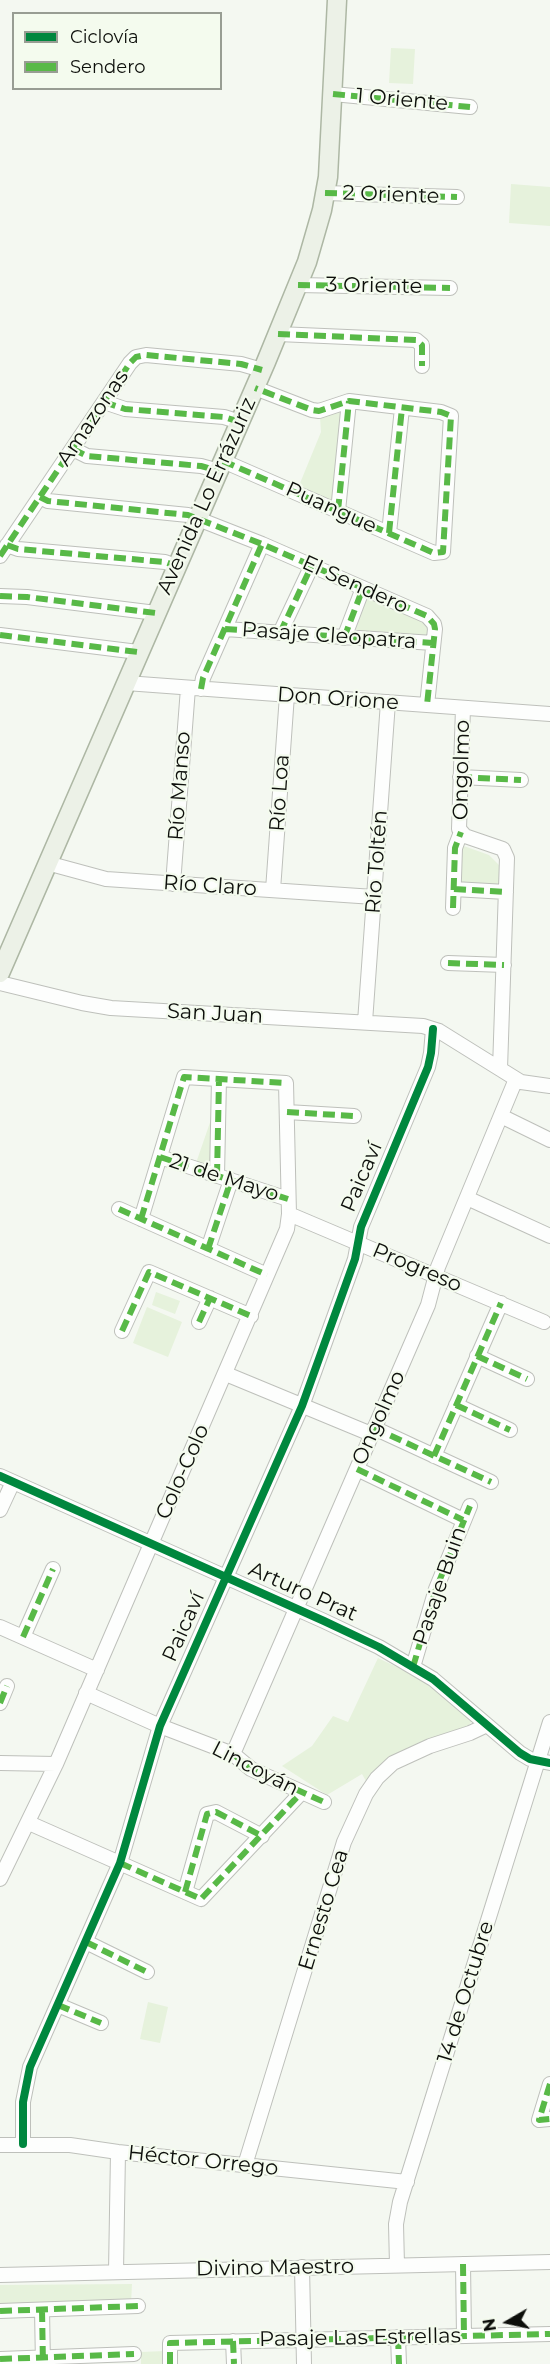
<!DOCTYPE html>
<html>
<head>
<meta charset="utf-8">
<style>
  body { margin:0 }
  #map { position:relative; width:550px; height:2364px; overflow:hidden; background:#f4f8f1; font-family:Montserrat,sans-serif }
  canvas { display:block }
  .legend { position:absolute; left:12px; top:12px; width:210px; height:78px; box-sizing:border-box; background:#f4fbee; border:2px solid #989d93; margin:0; padding:8px 10px; list-style:none; font-size:18px; color:#0d0f0b }
  .legend li { display:flex; align-items:center; gap:12px; height:30px }
  .legend b { width:30px; border:2px solid #989d93 }
  .north { position:absolute; left:478px; top:2292px; width:60px; height:60px; -webkit-text-stroke:4px #f4fbee; paint-order:stroke; rotate:261deg; font-size:16px; font-weight:700; line-height:24px; text-align:center; color:#0d0f0b }
  .north::after { content:''; display:block; margin:auto; width:21px; height:27px; background:#0d0f0b; clip-path:polygon(50% 0,100% 100%,50% 72%,0 100%) }
</style>
</head>
<body>
<div id="map">
<canvas width="550" height="2364"></canvas>
<ul class="legend">
<li><b style="height:8px;background:#00873e"></b>Ciclovía</li>
<li><b style="height:8px;background:#58b947"></b>Sendero</li>
</ul>
<div class="north">N</div>
</div>
<script>
const ctx = document.querySelector('canvas').getContext('2d');
ctx.lineJoin = 'round';
function fill(path, color) {
  ctx.fillStyle = color;
  ctx.fill(path, 'evenodd');
}
function shape(rows) {
  const path = new Path2D();
  for (const r of rows) {
    path.moveTo(r[0], r[1]);
    for (let i = 2; i < r.length; i += 2) path.lineTo(r[i], r[i + 1]);
  }
  return path;
}
function trace(path, color, width, dash) {
  ctx.strokeStyle = color;
  ctx.lineWidth = width;
  ctx.lineCap = dash ? 'butt' : 'round';
  ctx.setLineDash(dash || []);
  ctx.stroke(path);
}
function write(font, color, halo, rows, align = 'center') {
  ctx.font = font + ' Montserrat,sans-serif';
  ctx.lineWidth = 4.5;
  ctx.setLineDash([]);
  ctx.textBaseline = 'middle';
  ctx.strokeStyle = halo;
  ctx.fillStyle = color;
  for (const [text, x, y, turn = 0] of rows) {
    ctx.save();
    ctx.translate(x, y);
    ctx.rotate((+turn || 0) * Math.PI / 180);
    ctx.textAlign = isNaN(turn) ? turn : align;
    if (halo) ctx.strokeText(text, 0, 0);
    ctx.fillText(text, 0, 0);
    ctx.restore();
  }
}
fill(shape([
  [391,48,415,49,413,84,389,83],
  [511,184,550,187,550,226,509,223],
  [345,408,335,504,298,488,321,432,320,417],
  [364,593,423,618,429,626,430,640,350,634],
  [461,845,489,855,500,866,499,890,459,886],
  [215,1108,211,1168,196,1163],
  [156,1292,180,1301,175,1314,152,1305],
  [147,1307,182,1322,168,1357,133,1343],
  [378,1658,422,1679,472,1721,468,1726,389,1759,366,1781,362,1774,327,1795,282,1766,312,1746,333,1716,348,1722],
  [148,2002,168,2007,160,2043,140,2039],
  [132,2284,131,2304,0,2309,0,2285],
  [165,2351,165,2364,141,2364,141,2352]
]), '#e6f2dc');
const minor = shape([
  [333,94,470,107],
  [325,193,457,197],
  [298,285,450,288],
  [278,334,416,340,422,345,422,366],
  [104,402,125,409,224,417,240,422],
  [73,449,87,456,201,466,219,471],
  [223,461,434,553,443,552,451,416,441,412,349,401,319,411,312,410,255,388],
  [40,497,48,501,188,515,262,544,427,616,434,624,435,629,427,705],
  [338,511,349,401],
  [389,533,402,408],
  [7,545,18,549,165,562,176,566],
  [0,556,130,363,136,357,146,355,241,364,262,370],
  [0,596,27,597,156,613],
  [225,629,433,643],
  [280,633,312,565],
  [0,635,138,652],
  [344,638,363,588],
  [126,683,550,714],
  [201,689,203,678,262,544],
  [463,708,459,829,465,836,503,849,507,858,500,1069],
  [460,777,521,780],
  [47,863,106,879,374,897],
  [173,884,188,688],
  [454,889,506,892],
  [273,890,287,695],
  [453,908,455,848,461,832],
  [448,963,504,965],
  [0,983,82,1003,111,1008,423,1026,439,1031,521,1082,550,1086],
  [365,1022,388,702],
  [287,1112,354,1116],
  [501,1116,550,1140],
  [160,1157,288,1199],
  [217,1176,219,1079],
  [467,1198,550,1236],
  [119,1209,267,1275],
  [289,1214,544,1322],
  [208,1249,231,1180],
  [199,1322,210,1298],
  [122,1331,149,1272,251,1316],
  [477,1356,527,1379],
  [226,1374,371,1434],
  [456,1405,510,1430],
  [374,1428,491,1482],
  [434,1456,501,1303],
  [357,1469,463,1520],
  [0,1476,324,1621,379,1647,433,1679,520,1753,530,1759,550,1763],
  [0,1510,13,1482],
  [0,1627,97,1670],
  [23,1637,53,1569],
  [413,1667,436,1589,470,1506],
  [86,1693,160,1726,233,1754,251,1769,324,1802],
  [0,1703,7,1686],
  [233,1754,428,1305,438,1267,516,1079],
  [0,1763,56,1764],
  [29,1823,201,1899,301,1793],
  [0,1879,56,1764,287,1229,289,1214,286,1083,184,1077,141,1219],
  [185,1892,207,1814,216,1812,262,1836],
  [86,1942,147,1972],
  [58,2005,101,2023],
  [550,2084,539,2120,550,2119],
  [23,2144,23,2102,30,2067,120,1863,160,1726,302,1406,355,1259,361,1227,428,1067,431,1053,433,1029],
  [0,2145,70,2145,118,2152,407,2182],
  [245,2165,344,1842,366,1794,377,1778,393,1763,430,1746,470,1733,487,1725],
  [463,2264,464,2336],
  [397,2265,396,2224,400,2202,550,1722],
  [302,2267,304,2364],
  [116,2272,118,2152],
  [0,2275,550,2262],
  [42,2310,43,2364],
  [0,2311,138,2306],
  [398,2337,399,2364],
  [233,2341,234,2364],
  [0,2359,134,2354],
  [170,2364,170,2343,550,2334]
]);
const major = shape([
  [0,973,266,362,307,262,322,210,328,177,337,0]
]);
trace(minor, '#bec0bb', 16);
trace(major, '#adb7a4', 21);
trace(minor, '#fdfefd', 14);
trace(major, '#ecf1e7', 18);
trace(shape([
  [333,94,470,107],
  [325,193,457,197],
  [298,285,450,288],
  [278,334,416,340,422,345,422,366],
  [104,402,125,409,224,417,240,422],
  [73,449,87,456,201,466,219,471],
  [223,461,434,553,443,552,451,416,441,412,349,401,319,411,312,410,255,388],
  [40,497,48,501,188,515,262,544,427,616,434,624,435,629,427,705],
  [338,511,349,401],
  [389,533,402,408],
  [7,545,18,549,165,562,176,566],
  [0,556,130,363,136,357,146,355,241,364,262,370],
  [0,596,27,597,156,613],
  [225,629,433,643],
  [280,633,312,565],
  [0,635,138,652],
  [344,638,363,588],
  [201,689,203,678,262,544],
  [460,777,521,780],
  [454,889,506,892],
  [453,908,455,848,461,832],
  [448,963,504,965],
  [287,1112,354,1116],
  [160,1157,288,1199],
  [217,1176,219,1079],
  [119,1209,267,1275],
  [141,1219,184,1077,286,1083],
  [208,1249,231,1180],
  [199,1322,210,1298],
  [122,1331,149,1272,251,1316],
  [477,1356,527,1379],
  [456,1405,510,1430],
  [374,1428,491,1482],
  [434,1456,501,1303],
  [357,1469,463,1520],
  [23,1637,53,1569],
  [413,1667,436,1589,470,1506],
  [0,1703,7,1686],
  [233,1754,251,1769,324,1802],
  [120,1863,201,1899,301,1793],
  [185,1892,207,1814,216,1812,262,1836],
  [86,1942,147,1972],
  [58,2005,101,2023],
  [550,2084,539,2120,550,2119],
  [463,2264,464,2336],
  [42,2310,43,2364],
  [0,2311,138,2306],
  [398,2337,399,2364],
  [233,2341,234,2364],
  [0,2359,134,2354],
  [170,2364,170,2343,550,2334]
]), '#58b947', 6, [12, 6]);
trace(shape([
  [0,1476,324,1621,379,1647,433,1679,520,1753,530,1759,550,1763],
  [23,2144,23,2102,30,2067,120,1863,160,1726,302,1406,355,1259,361,1227,428,1067,431,1053,433,1029]
]), '#00873e', 8);
write('21px', '#0d0f0b', '#f4fbee', [
  ["1 Oriente",402,100,5],
  ["2 Oriente",391,195,2],
  ["3 Oriente",374,286,1],
  ["Amazonas",93,418,-56],
  ["Avenida Lo Errázuriz",207,496,-66],
  ["Puangue",331,508,24],
  ["El Sendero",355,585,24],
  ["Pasaje Cleopatra",329,636,4],
  ["Don Orione",338,699,4],
  ["Ongolmo",462,770,-89],
  ["Río Manso",180,786,-86],
  ["Río Loa",280,793,-86],
  ["Río Toltén",377,862,-86],
  ["Río Claro",210,886,4],
  ["San Juan",215,1014,3],
  ["Paicaví",362,1177,-67],
  ["21 de Mayo",224,1178,18],
  ["Progreso",417,1268,23],
  ["Ongolmo",379,1418,-66],
  ["Colo-Colo",183,1472,-66],
  ["Pasaje Buin",440,1586,-71],
  ["Arturo Prat",303,1592,24],
  ["Paicaví",184,1627,-66],
  ["Lincoyán",255,1769,27],
  ["Ernesto Cea",324,1910,-73],
  ["14 de Octubre",466,1992,-73],
  ["Héctor Orrego",203,2161,6],
  ["Divino Maestro",275,2268,-1],
  ["Pasaje Las Estrellas",360,2338,-1]
]);
</script>
</body>
</html>
